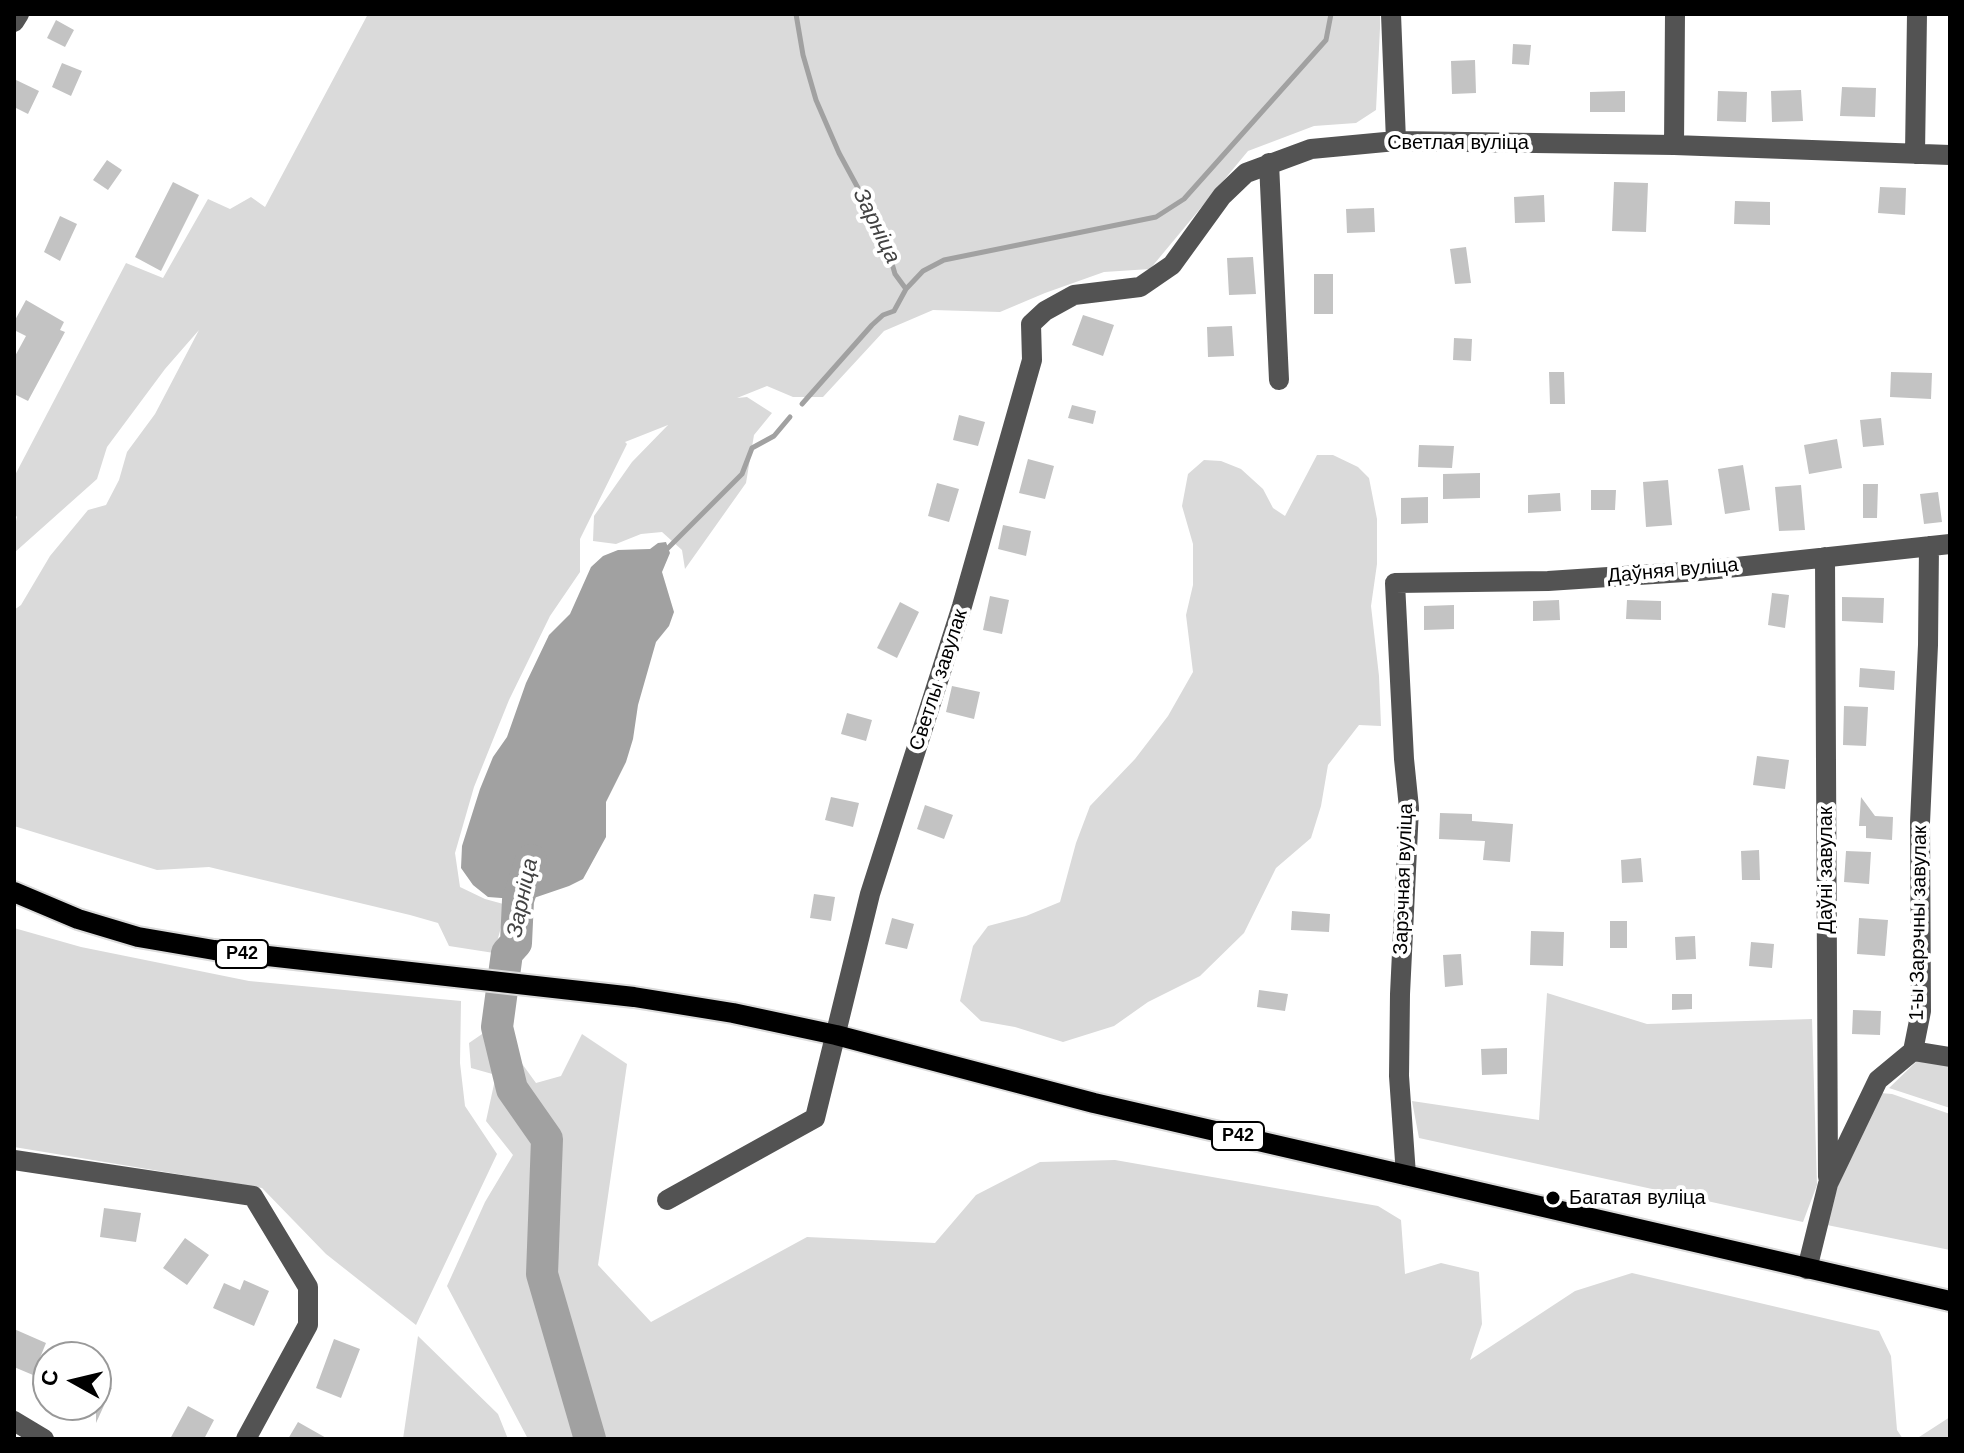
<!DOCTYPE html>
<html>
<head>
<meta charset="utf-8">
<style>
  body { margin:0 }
  #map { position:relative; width:1964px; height:1453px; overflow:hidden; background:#fff; font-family:Helvetica,sans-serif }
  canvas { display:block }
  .frame { position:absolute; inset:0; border:16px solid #000; pointer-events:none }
  .north { position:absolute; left:32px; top:1341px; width:80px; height:80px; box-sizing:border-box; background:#fff; border:2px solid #999; border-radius:50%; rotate:278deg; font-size:22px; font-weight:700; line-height:32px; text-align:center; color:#000 }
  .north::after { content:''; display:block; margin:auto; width:28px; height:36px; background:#000; clip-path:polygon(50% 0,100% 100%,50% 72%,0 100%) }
</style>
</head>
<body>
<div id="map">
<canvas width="1964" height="1453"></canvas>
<div class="frame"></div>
<div class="north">С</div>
</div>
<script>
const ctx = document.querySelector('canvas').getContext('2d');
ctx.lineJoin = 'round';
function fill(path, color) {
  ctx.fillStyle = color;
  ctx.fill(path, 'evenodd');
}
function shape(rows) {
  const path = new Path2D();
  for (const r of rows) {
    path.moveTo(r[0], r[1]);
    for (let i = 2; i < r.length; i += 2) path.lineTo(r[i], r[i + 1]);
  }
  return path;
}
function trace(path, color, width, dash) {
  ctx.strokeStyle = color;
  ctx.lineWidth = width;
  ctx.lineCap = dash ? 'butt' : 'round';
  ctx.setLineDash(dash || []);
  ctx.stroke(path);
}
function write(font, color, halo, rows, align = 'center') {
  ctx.font = font + ' Helvetica,sans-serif';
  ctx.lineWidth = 8;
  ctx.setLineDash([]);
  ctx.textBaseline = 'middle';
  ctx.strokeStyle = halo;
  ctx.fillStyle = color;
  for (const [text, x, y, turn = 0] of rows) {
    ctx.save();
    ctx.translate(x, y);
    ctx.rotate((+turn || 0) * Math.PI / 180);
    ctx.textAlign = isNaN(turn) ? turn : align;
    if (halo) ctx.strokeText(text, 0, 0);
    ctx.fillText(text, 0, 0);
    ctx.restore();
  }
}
fill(shape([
  [368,14,1380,14,1380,28,1376,110,1356,123,1314,126,1248,151,1150,269,1104,272,1045,293,1000,312,933,310,884,331,823,397,793,397,767,386,737,398,747,397,772,413,754,435,746,483,685,569,682,550,662,532,641,534,616,544,593,541,594,516,632,462,668,425,625,442,627,444,580,539,580,572,550,616,509,700,474,787,455,853,460,887,485,899,507,905,494,953,449,946,438,923,410,915,209,867,157,870,14,826,14,610,21,605,50,556,88,510,106,505,119,480,127,452,155,414,199,330,165,369,107,447,97,479,14,553,14,529,17,517,14,513,14,477,126,263,163,278,208,199,230,209,251,197,265,207],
  [1317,455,1333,455,1358,467,1369,478,1377,519,1377,564,1371,606,1379,676,1381,726,1359,725,1328,765,1321,806,1311,838,1276,868,1244,933,1200,976,1148,1002,1114,1026,1063,1042,1015,1027,981,1021,960,1001,973,946,988,926,1026,916,1060,902,1076,843,1090,806,1135,759,1168,716,1193,672,1186,615,1193,585,1193,544,1182,506,1188,474,1204,460,1221,461,1241,469,1263,489,1273,508,1285,516],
  [14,928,81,947,249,981,461,1001,460,1063,465,1106,497,1154,416,1325,326,1254,262,1188,14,1147],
  [1547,993,1647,1024,1812,1019,1817,1185,1803,1222,1419,1138,1412,1101,1539,1120],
  [485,1032,507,1043,536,1083,561,1076,582,1034,627,1064,598,1265,651,1322,807,1237,935,1243,976,1195,1040,1162,1115,1160,1378,1206,1401,1220,1405,1274,1441,1263,1479,1272,1482,1324,1470,1360,1575,1291,1632,1273,1879,1331,1891,1356,1897,1430,1903,1439,528,1439,447,1286,485,1202,513,1155,486,1121,496,1075,471,1068,469,1043],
  [1918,1060,1950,1066,1950,1108,1889,1088],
  [1880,1093,1892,1094,1950,1114,1950,1250,1827,1225,1837,1188],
  [418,1336,498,1414,508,1439,403,1439],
  [1950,1417,1950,1439,1916,1439]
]), '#dadada');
fill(shape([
  [666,542,670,553,662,572,674,612,669,626,656,642,638,705,633,739,626,762,606,802,606,837,583,879,569,886,528,900,488,897,473,885,461,868,462,846,480,789,493,757,507,737,526,683,549,635,570,614,591,567,603,556,618,550,650,549,658,543]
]), '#a1a1a1');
trace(shape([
  [796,14,803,55,816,100,839,153,884,236,895,274,906,289,894,311,883,315,872,325,802,404],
  [906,289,923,271,944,260,1156,217,1184,199,1326,40,1331,14],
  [668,548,742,474,752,448,774,436,790,417]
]), '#a1a1a1', 5);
trace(shape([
  [531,860,518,900,516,943,507,953,497,1027,512,1089,547,1139,542,1274,590,1439]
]), '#a1a1a1', 32);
fill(shape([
  [56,20,74,30,65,47,47,38],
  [1513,44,1531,45,1529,65,1512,64],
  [1475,60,1476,93,1452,94,1451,61],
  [62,63,82,71,71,96,52,87],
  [14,79,39,91,28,114,14,107],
  [1842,87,1876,88,1875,117,1840,116],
  [1801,90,1803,121,1772,122,1771,91],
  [1625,91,1625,112,1590,112,1590,92],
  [1718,91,1747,92,1746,122,1717,121],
  [107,160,122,170,108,190,93,180],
  [173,182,199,195,161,271,135,257],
  [1614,182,1648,183,1646,232,1612,231],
  [1880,187,1906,188,1905,215,1878,213],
  [1544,195,1545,222,1515,223,1514,197],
  [1735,201,1770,202,1770,225,1734,224],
  [1374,208,1375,232,1347,233,1346,209],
  [60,216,77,224,60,261,44,252],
  [1466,247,1471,283,1455,284,1450,249],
  [1253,257,1256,294,1229,295,1227,258],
  [1314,274,1333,274,1333,314,1314,314],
  [26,300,64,322,60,330,65,332,28,401,14,394,14,358,26,336,14,330,14,322],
  [1083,315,1114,325,1103,356,1072,345],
  [1232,326,1234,356,1208,357,1207,327],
  [1454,338,1472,339,1471,361,1453,360],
  [1549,372,1564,372,1565,404,1550,404],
  [1891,372,1932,373,1931,399,1890,397],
  [1072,405,1096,411,1093,424,1068,418],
  [959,415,985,422,978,446,953,440],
  [1881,418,1884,445,1863,447,1860,420],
  [1837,439,1842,468,1809,474,1804,445],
  [1419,445,1454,446,1452,468,1418,467],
  [1028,459,1054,466,1045,499,1019,493],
  [1743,465,1750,510,1725,514,1718,469],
  [1480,473,1480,498,1443,499,1443,474],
  [1668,480,1672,525,1646,527,1643,482],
  [937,483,959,489,949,522,928,516],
  [1863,484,1878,484,1877,518,1863,518],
  [1801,485,1805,530,1779,531,1775,487],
  [1591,490,1616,490,1615,510,1591,510],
  [1938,492,1942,522,1924,524,1920,494],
  [1560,493,1561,511,1528,513,1528,495],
  [1428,497,1428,523,1401,524,1401,498],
  [1003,525,1031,531,1026,556,998,549],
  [1772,593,1789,595,1785,628,1768,625],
  [990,596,1009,600,1002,634,983,630],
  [1842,597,1884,598,1883,623,1842,621],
  [1559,600,1560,620,1533,621,1533,601],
  [1627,600,1661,601,1661,620,1626,619],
  [900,602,919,612,897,658,877,648],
  [1454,605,1454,629,1424,630,1424,606],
  [1860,668,1895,671,1894,690,1859,687],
  [952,686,980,692,974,719,946,712],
  [1844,706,1868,707,1866,746,1843,745],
  [847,713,872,720,866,741,841,734],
  [1757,756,1789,760,1785,789,1753,785],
  [831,797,859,803,853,827,825,820],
  [1861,797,1875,816,1893,817,1892,840,1866,838,1866,826,1859,826],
  [925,805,953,815,944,839,917,829],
  [1440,813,1472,814,1472,821,1513,824,1510,862,1483,860,1485,841,1439,839],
  [1759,850,1760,880,1742,880,1741,851],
  [1846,851,1871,852,1869,884,1844,882],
  [1641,858,1643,882,1622,883,1621,860],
  [814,894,835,897,831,921,810,918],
  [1292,911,1330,914,1329,932,1291,930],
  [892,918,914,924,907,949,885,944],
  [1859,918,1888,920,1885,956,1857,954],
  [1610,921,1627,921,1627,948,1610,948],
  [1531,931,1564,932,1563,966,1530,965],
  [1695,936,1696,959,1676,960,1675,937],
  [1751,942,1774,944,1772,968,1749,966],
  [1461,954,1463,985,1445,987,1443,955],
  [1259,990,1288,994,1285,1011,1257,1007],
  [1672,994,1692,994,1692,1009,1672,1010],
  [1853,1010,1881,1011,1880,1035,1852,1034],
  [1507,1048,1507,1074,1482,1075,1481,1049],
  [104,1208,141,1213,136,1242,100,1237],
  [185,1238,209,1255,187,1285,163,1268],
  [244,1280,269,1291,254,1326,213,1308,224,1283,240,1290],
  [14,1329,46,1343,33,1375,14,1367],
  [334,1339,360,1349,341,1398,316,1388],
  [96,1380,112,1388,96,1423],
  [188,1406,214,1420,204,1439,170,1439],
  [298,1422,328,1439,288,1439]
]), '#c3c3c3');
const major = shape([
  [14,892,78,919,138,937,214,950,634,997,733,1013,836,1035,1094,1103,1950,1301]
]);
trace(major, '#dbdbdb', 24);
trace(shape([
  [1391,14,1396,141],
  [14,22,19,14],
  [1674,145,1675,14],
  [1915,154,1917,14],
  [1269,163,1279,380],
  [1825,557,1828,1177],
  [1913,1051,1950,1057],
  [14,1160,253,1196,308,1287,308,1325,246,1439],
  [1406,1175,1399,1076,1400,994,1409,808,1404,759,1395,583,1548,581,1699,571,1950,544],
  [667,1200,815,1118,870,894,962,606,1032,360,1031,324,1045,311,1074,295,1140,287,1172,265,1222,196,1246,173,1311,149,1396,141,1674,145,1950,155],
  [1807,1269,1828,1184,1878,1080,1913,1051,1921,1011,1920,823,1928,645,1929,546],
  [14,1421,44,1439]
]), '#535353', 20);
trace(major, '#000', 20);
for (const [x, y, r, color] of [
  [1553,1198,8,"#000"]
]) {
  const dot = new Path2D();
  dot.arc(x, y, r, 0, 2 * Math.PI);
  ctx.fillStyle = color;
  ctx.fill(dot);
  trace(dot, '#fff', 3);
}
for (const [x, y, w] of [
  [242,954,52],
  [1238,1136,52]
]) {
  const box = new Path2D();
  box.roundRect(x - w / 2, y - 14, w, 28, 6);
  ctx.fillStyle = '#fff';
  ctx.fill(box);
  trace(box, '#000', 2);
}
write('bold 18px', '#000', null, [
  ["Р42",242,954],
  ["Р42",1238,1136]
]);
write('20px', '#000', '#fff', [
  ["Светлая вуліца",1458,143],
  ["Даўняя вуліца",1673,571,-5],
  ["Светлы завулак",939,680,-72],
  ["Даўні завулак",1826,870,-90],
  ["Зарэчная вуліца",1404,879,-88],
  ["1-ы Зарэчны завулак",1919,923,-89]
]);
write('20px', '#000', '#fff', [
  ["Багатая вуліца",1569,1198]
], 'left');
write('italic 22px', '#424242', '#fff', [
  ["Зарніца",876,226,64],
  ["Зарніца",523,898,-78]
]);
</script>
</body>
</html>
